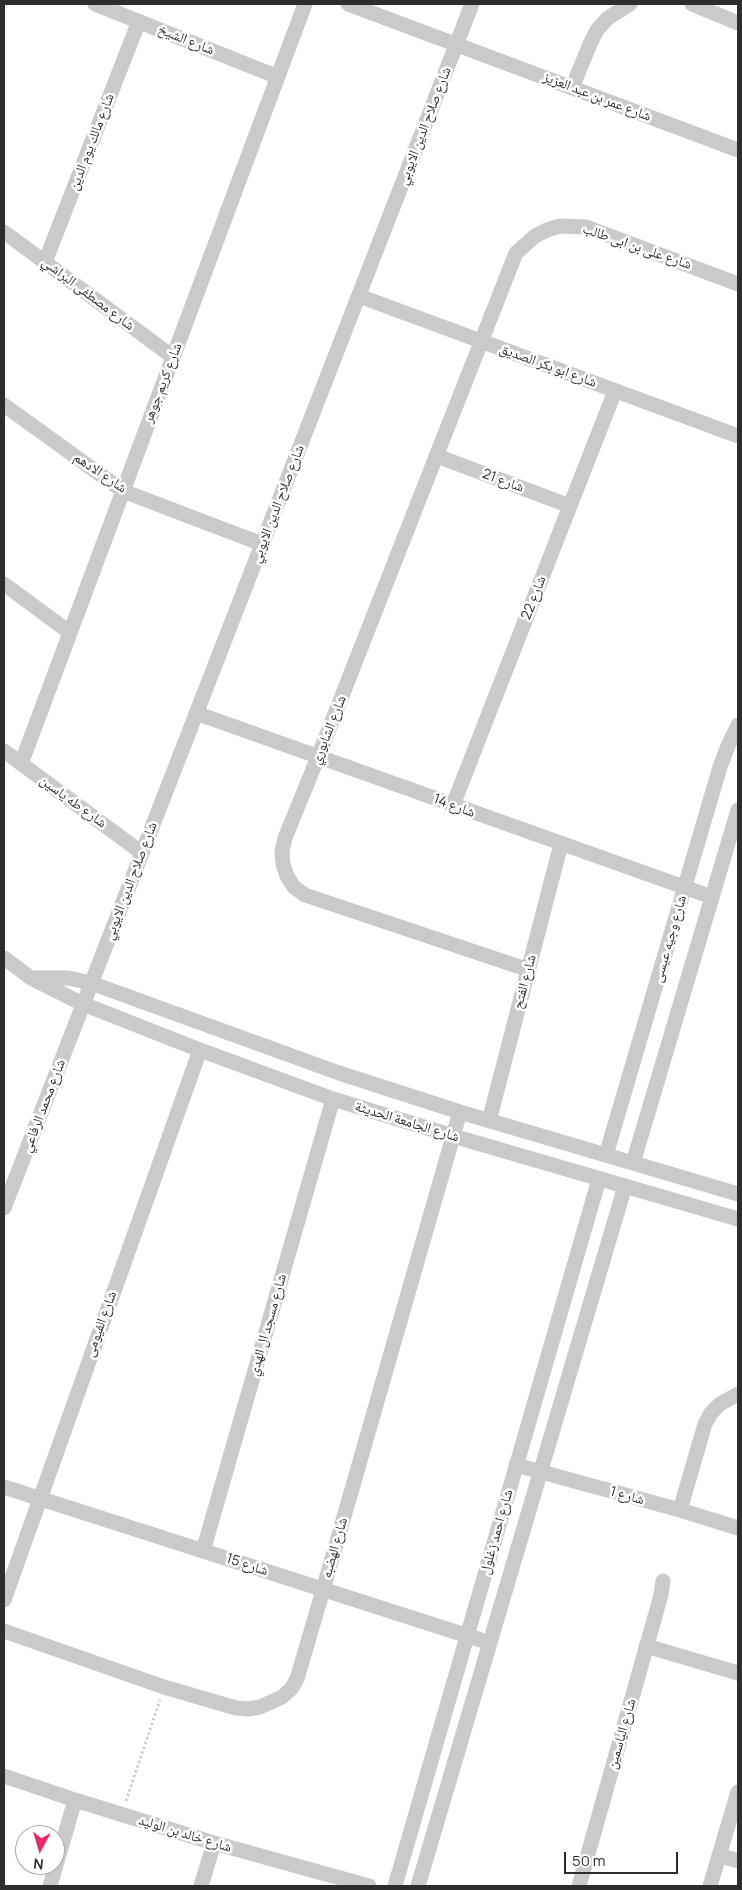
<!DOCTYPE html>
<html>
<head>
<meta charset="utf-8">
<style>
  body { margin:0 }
  #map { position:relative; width:742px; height:1890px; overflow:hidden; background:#fff; font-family:Manrope,sans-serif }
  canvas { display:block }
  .frame { position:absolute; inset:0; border:5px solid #2d2d2d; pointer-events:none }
  .north { position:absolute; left:15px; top:1825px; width:50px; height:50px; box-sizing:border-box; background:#fff; border:1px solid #ababab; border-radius:50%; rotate:186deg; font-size:14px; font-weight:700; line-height:20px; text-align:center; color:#2d2d2d }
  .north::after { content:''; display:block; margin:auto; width:18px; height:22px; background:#e82c67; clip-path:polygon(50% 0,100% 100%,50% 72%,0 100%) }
  .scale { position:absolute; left:564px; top:1852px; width:114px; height:22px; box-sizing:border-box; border:2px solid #2d2d2d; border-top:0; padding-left:6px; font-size:15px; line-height:18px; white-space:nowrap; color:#2d2d2d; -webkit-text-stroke:4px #fff; paint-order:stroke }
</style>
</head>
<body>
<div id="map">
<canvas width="742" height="1890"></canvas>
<div class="frame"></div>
<div class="north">N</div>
<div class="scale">50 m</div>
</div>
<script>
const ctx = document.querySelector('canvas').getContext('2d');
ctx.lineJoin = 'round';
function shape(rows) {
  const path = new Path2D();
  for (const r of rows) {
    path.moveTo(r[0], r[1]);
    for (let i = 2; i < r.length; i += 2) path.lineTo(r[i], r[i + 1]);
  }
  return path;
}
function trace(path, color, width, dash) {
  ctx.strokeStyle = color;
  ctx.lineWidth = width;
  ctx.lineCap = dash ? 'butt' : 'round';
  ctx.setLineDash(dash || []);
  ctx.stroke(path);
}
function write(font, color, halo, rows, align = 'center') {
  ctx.font = font + ' Manrope,"Noto Naskh Arabic",sans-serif';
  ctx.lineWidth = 5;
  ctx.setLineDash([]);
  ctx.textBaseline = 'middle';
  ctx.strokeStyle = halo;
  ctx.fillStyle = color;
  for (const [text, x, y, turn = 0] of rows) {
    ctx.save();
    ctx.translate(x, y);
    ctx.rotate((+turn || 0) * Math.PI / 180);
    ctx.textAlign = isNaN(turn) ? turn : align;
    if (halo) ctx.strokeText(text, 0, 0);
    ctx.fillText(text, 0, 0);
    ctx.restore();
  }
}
trace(shape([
  [126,1801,160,1700]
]), '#cacaca', 2.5, [2.5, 2.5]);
trace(shape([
  [95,4,278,77],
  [348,4,738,150],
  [692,4,738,23],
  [572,88,590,44,597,30,608,18,630,4],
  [4,232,173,357],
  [45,262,139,21],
  [359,296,738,436],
  [4,405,123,491,262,544],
  [437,456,570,506],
  [4,584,69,632],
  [196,713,712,897],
  [4,751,142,853],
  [21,764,305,4],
  [453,805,615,391],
  [4,958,31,978,83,1004,200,1050,333,1099,453,1136,738,1219],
  [529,970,305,895,294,887,287,876,283,864,282,851,285,838,318,757,516,253,535,236,547,230,560,226,586,227,738,284],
  [31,978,68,978,91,983,339,1073,460,1112,738,1194],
  [489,1121,561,844],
  [606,1155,720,767,728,746,738,725],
  [633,1163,738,810],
  [4,1208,472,4],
  [516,1465,680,1510,738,1528],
  [4,1487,490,1643],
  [680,1510,705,1424,711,1413,720,1404,738,1394],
  [203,1551,333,1099],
  [4,1600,200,1050],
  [4,1631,164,1687,236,1708,248,1709,260,1707,282,1697,291,1689,297,1679,323,1590,460,1112],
  [646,1646,738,1673],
  [4,1776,75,1800,214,1843,369,1886],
  [719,1855,738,1861],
  [50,1886,75,1800],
  [201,1886,214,1843],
  [395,1886,599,1179],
  [418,1886,625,1186],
  [579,1886,661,1595,663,1581],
  [710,1886,738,1792]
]), '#cacaca', 15);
write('14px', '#2d2d2d', '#fff', [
  ["شارع الشيخ",186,40,22],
  ["شارع عمر بن عبد العزيز",597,97,21],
  ["شارع صلاح الدين الايوبي",425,126,-69],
  ["شارع مالك يوم الدين",92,142,-69],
  ["شارع على بن ابى طالب",637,247,19],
  ["شارع مصطفى البراشي",88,294,37],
  ["شارع ابو بكر الصديق",548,366,20],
  ["شارع كريم جوهر",163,383,-69],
  ["شارع الادهم",100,473,34],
  ["شارع 21",503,481,20],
  ["شارع صلاح الدين الايوبي",278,504,-69],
  ["شارع 22",534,598,-69],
  ["شارع الشابوري",329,730,-68],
  ["شارع طه ياسين",73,802,36],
  ["شارع 14",454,806,20],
  ["شارع صلاح الدين الايوبي",131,881,-69],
  ["شارع وجيه عيسى",670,939,-74],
  ["شارع الفتح",525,982,-75],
  ["شارع محمد الرفاعي",44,1106,-69],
  ["شارع الجامعة الحديثة",407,1122,17],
  ["شارع الفيومى",101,1324,-70],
  ["شارع مسجد ال الهدي",268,1325,-74],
  ["شارع 1",627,1496,15],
  ["شارع احمد زغلول",497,1532,-74],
  ["شارع الهضبه",335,1548,-74],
  ["شارع 15",247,1565,18],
  ["شارع الياسمين",622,1734,-74],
  ["شارع خالد بن الوليد",185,1834,17]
]);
</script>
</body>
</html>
